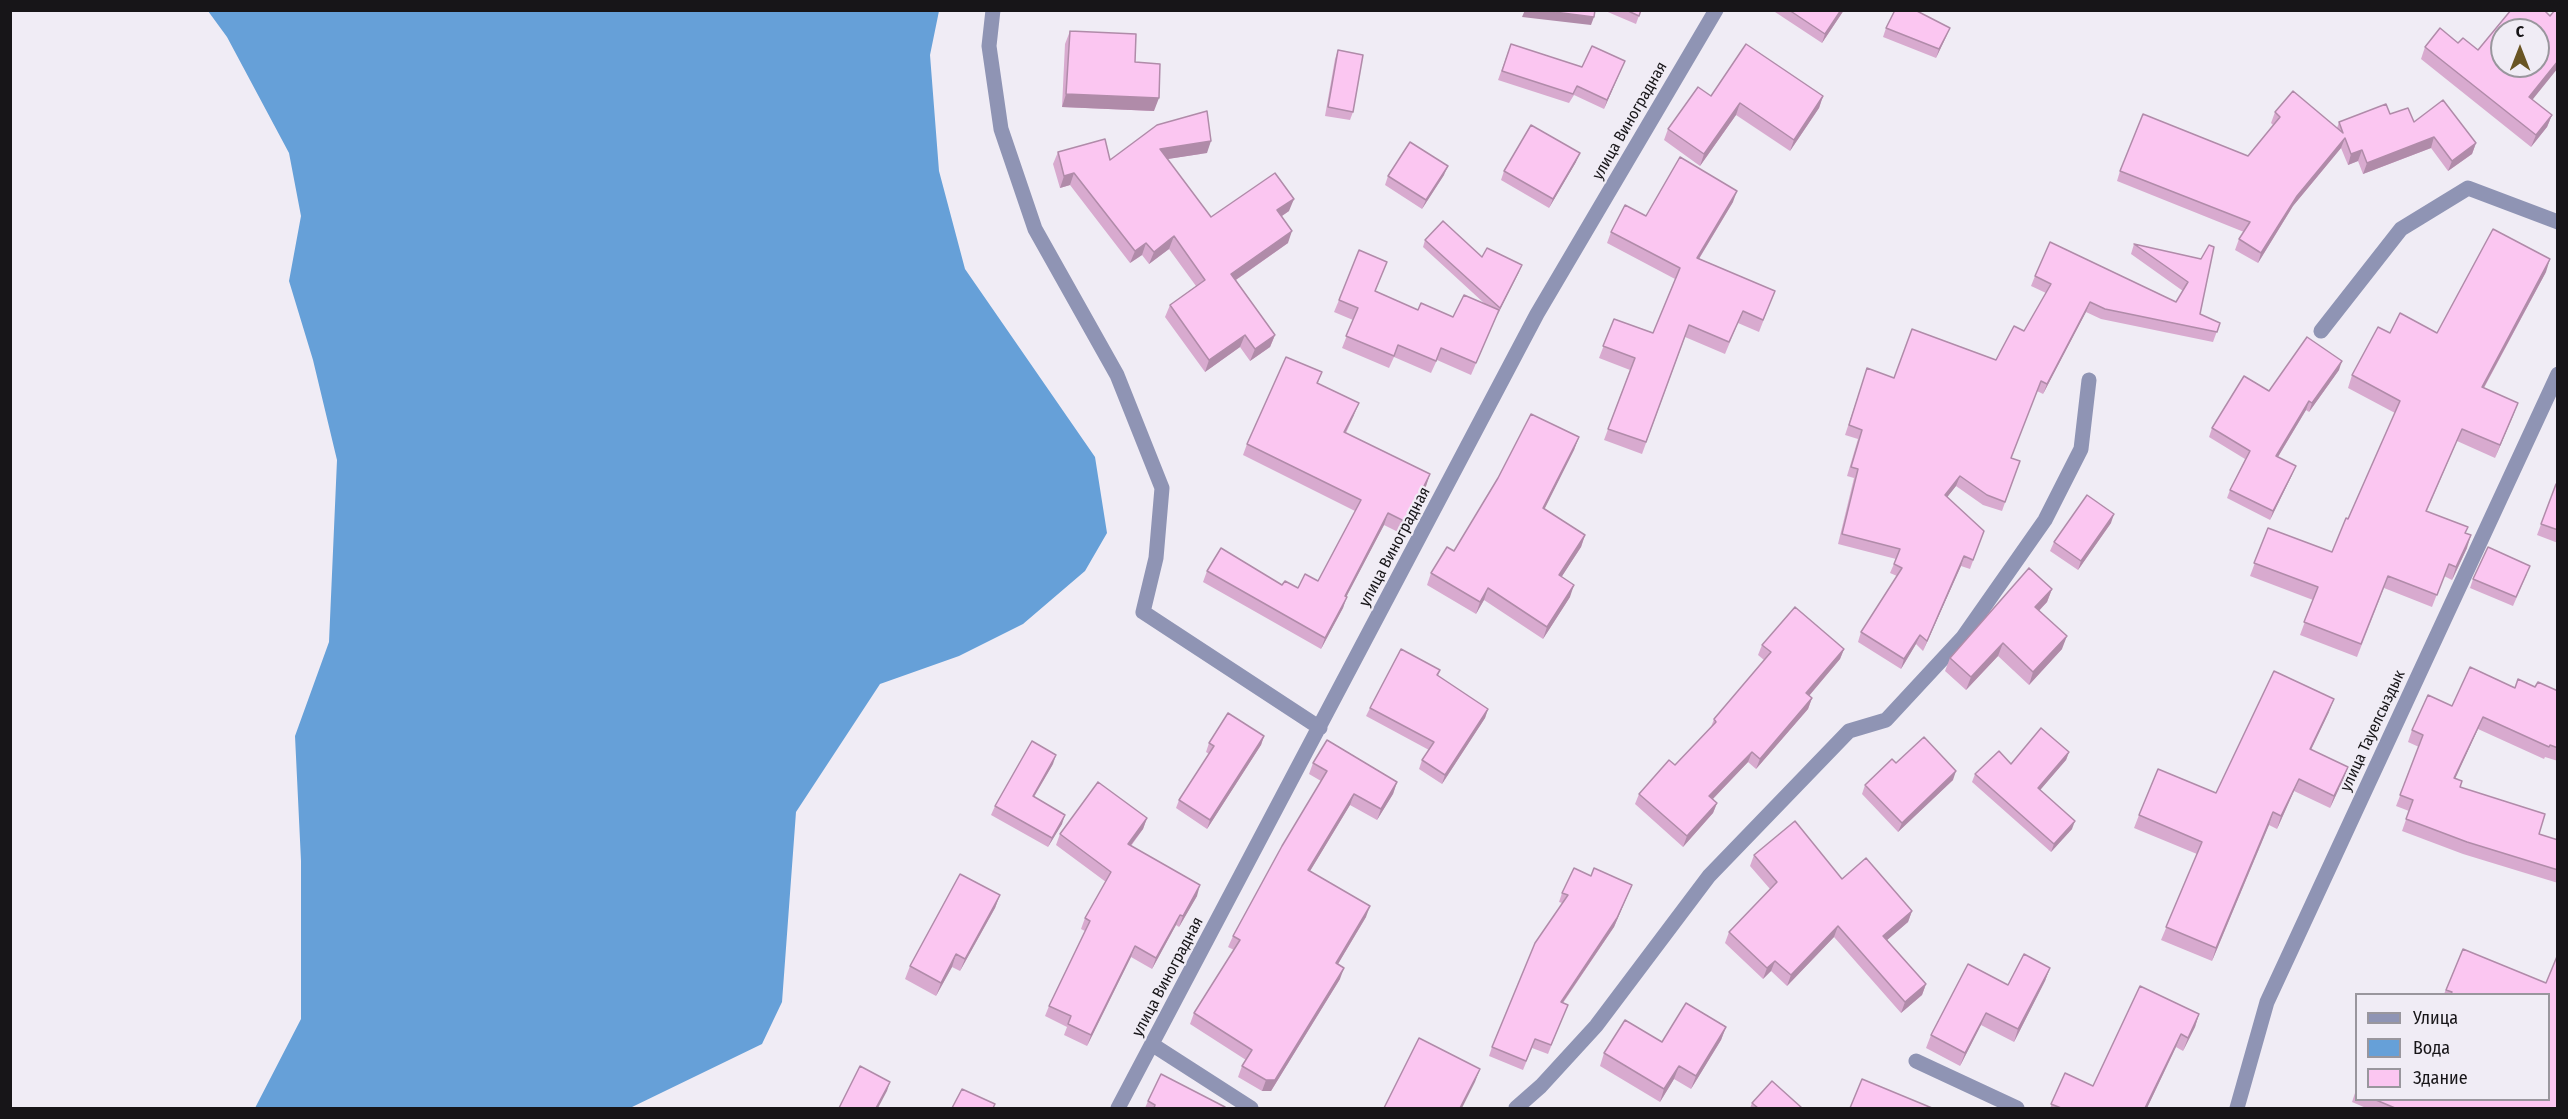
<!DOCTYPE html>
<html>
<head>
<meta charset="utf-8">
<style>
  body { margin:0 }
  #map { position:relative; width:2568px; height:1119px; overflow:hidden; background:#f0ecf5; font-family:"Fira Sans Condensed",sans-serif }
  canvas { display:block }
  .frame { position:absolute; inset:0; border:12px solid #171518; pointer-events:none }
  .legend { position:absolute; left:2355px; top:993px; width:195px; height:108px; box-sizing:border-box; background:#f0ecf5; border:2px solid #99969d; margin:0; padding:8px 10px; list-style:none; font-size:18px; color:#171518 }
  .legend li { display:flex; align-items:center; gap:12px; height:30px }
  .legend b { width:30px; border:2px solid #99969d }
  .north { position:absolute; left:2490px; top:18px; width:60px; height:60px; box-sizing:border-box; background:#f0ecf5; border:2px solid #99969d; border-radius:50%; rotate:0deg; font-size:16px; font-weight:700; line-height:24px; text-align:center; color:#171518 }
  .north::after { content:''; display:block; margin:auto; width:21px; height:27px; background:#695423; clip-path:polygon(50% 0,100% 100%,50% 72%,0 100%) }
</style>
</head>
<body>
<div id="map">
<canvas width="2568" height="1119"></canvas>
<div class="frame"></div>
<ul class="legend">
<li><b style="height:8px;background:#8f94b4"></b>Улица</li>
<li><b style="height:16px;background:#66a0d8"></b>Вода</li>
<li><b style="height:16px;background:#fbc6f1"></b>Здание</li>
</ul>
<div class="north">С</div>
</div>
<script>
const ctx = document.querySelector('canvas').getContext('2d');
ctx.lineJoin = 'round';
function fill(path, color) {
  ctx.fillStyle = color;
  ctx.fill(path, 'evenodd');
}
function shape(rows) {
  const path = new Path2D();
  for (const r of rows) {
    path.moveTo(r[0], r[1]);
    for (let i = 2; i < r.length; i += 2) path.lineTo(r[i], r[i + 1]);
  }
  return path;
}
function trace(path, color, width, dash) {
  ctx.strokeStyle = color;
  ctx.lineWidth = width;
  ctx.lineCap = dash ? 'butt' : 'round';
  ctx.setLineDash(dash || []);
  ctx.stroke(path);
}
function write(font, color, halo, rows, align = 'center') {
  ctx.font = font + ' "Fira Sans Condensed",sans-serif';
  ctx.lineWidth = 4.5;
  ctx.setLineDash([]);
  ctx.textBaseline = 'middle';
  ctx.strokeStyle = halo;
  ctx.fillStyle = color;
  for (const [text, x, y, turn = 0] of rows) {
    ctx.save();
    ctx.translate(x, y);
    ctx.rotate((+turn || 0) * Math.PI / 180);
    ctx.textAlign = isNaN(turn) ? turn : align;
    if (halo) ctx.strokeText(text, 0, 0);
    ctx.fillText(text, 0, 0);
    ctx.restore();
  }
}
fill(shape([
  [208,11,939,11,930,55,939,171,965,269,1095,457,1107,533,1085,571,1023,624,959,656,880,684,796,812,782,1002,762,1044,630,1108,255,1108,301,1019,301,861,295,736,329,642,337,460,313,360,289,281,301,216,289,153,227,37]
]), '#66a0d8');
trace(shape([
  [993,10,989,46,1001,129,1035,229,1117,375,1162,488,1156,558,1143,612,1320,728],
  [2321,331,2401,229,2468,188,2558,222],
  [1153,1045,1251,1108],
  [1916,1061,2017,1108],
  [1118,1108,1537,314,1716,10],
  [1516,1108,1541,1086,1596,1026,1709,876,1849,731,1886,720,1963,637,2045,520,2081,449,2089,380],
  [2237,1108,2267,1002,2558,374]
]), '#8f94b4', 15);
fill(shape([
  [1603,10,1641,10,1636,24],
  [1772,10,1844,10,1822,43],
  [2550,16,2532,99,2552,115,2547,127,2531,147,2421,59,2425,47,2458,43,2478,50],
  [1886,28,1950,28,1946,37,1936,58,1883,37],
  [1070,31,1135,62,1154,111,1062,107,1065,44],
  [1511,44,1582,67,1621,70,1604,109,1574,95,1569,103,1498,80],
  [1338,50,1353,112,1350,120,1325,116,1335,59],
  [1711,96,1823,96,1819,108,1790,151,1736,115,1700,166,1664,140,1668,129],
  [2275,112,2337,128,2339,122,2390,114,2476,143,2472,154,2448,171,2431,148,2363,174,2358,161,2348,165,2341,148,2293,206,2258,263,2235,250,2239,239,2244,232,2117,181,2120,171,2248,156,2273,125,2271,123],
  [1058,152,1110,160,1207,153,1167,159,1211,217,1289,211,1282,216,1288,243,1236,280,1275,335,1270,347,1250,361,1240,347,1205,372,1165,317,1170,305,1196,286,1169,249,1149,264,1142,255,1130,263,1070,185,1060,188,1053,164],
  [1576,162,1549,208,1501,180,1504,171],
  [1444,175,1422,209,1385,185,1388,176],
  [1733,202,1699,259,1775,291,1759,332,1738,323,1725,354,1685,337,1642,454,1604,440,1630,370,1599,358,1614,319,1653,333,1675,279,1607,243,1611,232,1646,216],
  [1425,240,1482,257,1519,272,1497,315,1471,375,1437,360,1431,373,1394,357,1389,368,1342,348,1353,320,1334,312,1339,300,1387,262,1375,292,1418,310,1453,317,1485,304,1423,247],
  [2134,244,2201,259,2200,314,2220,323,2213,342,2101,319,2086,312,2043,394,2037,391,2011,458,2020,461,2002,511,1983,505,1956,486,1947,497,1984,531,1970,569,1961,566,1923,651,1916,644,1901,669,1858,642,1861,632,1897,576,1890,573,1896,559,1838,544,1854,478,1847,476,1858,439,1845,435,1864,378,1894,378,1996,360,2024,331,2046,293,2031,286,2035,276,2176,302,2183,291,2131,254],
  [2546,272,2484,388,2518,403,2495,458,2457,441,2427,511,2465,533,2467,548,2452,580,2444,576,2432,607,2384,588,2357,657,2300,635,2313,600,2250,576,2268,528,2332,552,2348,519,2395,413,2348,388,2352,375,2390,333,2437,333],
  [2339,370,2309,412,2306,410,2278,457,2292,475,2270,520,2227,498,2230,490,2245,459,2209,437,2212,428,2269,391],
  [1322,372,1318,383,1354,415,1346,433,1430,474,1426,486,1402,534,1384,525,1346,597,1343,608,1321,649,1203,582,1207,571,1298,588,1318,581,1355,511,1243,455,1247,444],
  [1579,437,1574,450,1544,509,1585,535,1581,547,1562,576,1570,597,1543,639,1484,600,1476,614,1427,585,1431,573,1454,551],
  [2556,484,2558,484,2558,543,2537,535],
  [2111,523,2078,570,2050,551,2054,542],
  [2527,574,2513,606,2470,588,2473,579],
  [2052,589,2047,602,2039,611,2062,649,2029,685,1998,656,1966,690,1945,671,1950,658],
  [1762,645,1844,649,1840,659,1809,696,1812,698,1808,709,1756,769,1748,762,1713,799,1717,803,1713,813,1683,847,1635,804,1639,794,1675,765,1711,727,1714,719,1764,660,1758,655],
  [1440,670,1438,676,1488,709,1485,718,1442,784,1419,769,1422,760,1429,750,1366,716,1370,708],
  [2535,687,2558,691,2558,761,2545,757,2544,759,2478,729,2455,778,2460,787,2539,834,2558,840,2558,883,2463,854,2402,831,2409,811,2396,806,2419,747,2408,742,2412,730,2452,706,2515,688],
  [2329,712,2311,750,2348,767,2343,780,2330,808,2294,791,2277,829,2269,825,2212,961,2161,940,2197,854,2134,828,2139,815,2216,793],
  [1264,736,1261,745,1207,829,1176,808,1179,800,1209,754,1206,752,1209,743],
  [2069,752,2066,760,2040,790,2072,829,2051,852,1972,782,1975,774,2011,764],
  [1313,763,1397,782,1393,794,1377,820,1350,805,1310,871,1366,917,1338,964,1340,979,1271,1091,1262,1091,1238,1077,1242,1066,1246,1060,1190,1024,1194,1013,1234,950,1228,947,1233,936,1321,781,1309,774],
  [1896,763,1953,780,1898,832,1862,794,1865,785],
  [1053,764,1034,797,1062,824,1048,847,991,815,995,806],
  [1147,818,1143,829,1131,846,1197,896,1179,927,1176,925,1152,969,1131,957,1087,1046,1064,1035,1067,1027,1045,1016,1049,1006,1085,931,1081,929,1085,918,1106,882,1056,845,1060,834],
  [1754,855,1842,879,1912,911,1908,922,1887,940,1926,984,1922,995,1901,1013,1834,937,1787,986,1771,971,1763,979,1725,943,1729,932,1770,889,1750,866],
  [1562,893,1628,894,1614,927,1563,1003,1564,1014,1548,1054,1532,1048,1523,1070,1489,1056,1492,1047,1562,903,1559,902],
  [1000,895,995,908,960,971,952,967,936,996,905,979,910,966],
  [2463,949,2546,983,2558,954,2558,1108,2366,1108,2352,1102,2356,1090,2356,1100,2548,1100,2548,994,2444,994],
  [2050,968,2045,981,2014,1042,1981,1025,1960,1066,1926,1048,1931,1035,2008,985],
  [2199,1014,2195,1027,2183,1051,2176,1047,2147,1108,2050,1108,2065,1073,2093,1086],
  [1726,1027,1721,1040,1691,1089,1674,1079,1660,1102,1600,1066,1604,1053,1662,1042],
  [1148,1101,1224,1108,1145,1108],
  [1752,1103,1802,1108,1750,1108]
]), '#d8aacf');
fill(shape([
  [1525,10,1539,10,1594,17,1591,25,1522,17],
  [1841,10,1844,10,1822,43,1825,34],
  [1950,28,1946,37,1936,58,1939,49],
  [1625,61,1621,70,1604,109,1607,100],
  [2558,61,2558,68,2525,109,2529,97],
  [1066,94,1159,98,1154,111,1062,107],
  [1823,96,1819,108,1790,151,1794,140],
  [1740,103,1736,115,1700,166,1704,154],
  [2552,115,2547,127,2531,147,2536,135],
  [2434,137,2431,148,2363,174,2367,163],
  [2345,138,2341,148,2293,206,2258,263,2261,253,2297,196],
  [1211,141,1207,153,1155,161,1160,149],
  [2476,143,2472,154,2448,171,2452,161],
  [2362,150,2358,161,2348,165,2351,154],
  [1580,153,1576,162,1549,208,1553,199],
  [1448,166,1444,175,1422,209,1426,200],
  [1074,173,1070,185,1060,188,1064,176],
  [1737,191,1733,202,1692,270,1697,258],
  [1294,199,1289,211,1273,222,1277,210],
  [1292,231,1288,243,1227,286,1231,274],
  [1174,236,1169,249,1149,264,1154,252],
  [1146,243,1142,255,1130,263,1135,251],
  [2550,259,2546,272,2477,400,2482,387],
  [1522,265,1519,272,1497,316,1500,308],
  [2090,302,2086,312,2043,394,2047,384],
  [1245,335,1240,347,1205,372,1209,360],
  [1275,335,1270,347,1250,361,1255,349],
  [2342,361,2339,370,2309,412,2312,403],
  [2309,401,2306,410,2273,465,2276,456],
  [1359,403,1354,415,1340,443,1344,432],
  [2518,403,2513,416,2495,458,2500,445],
  [1579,437,1574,450,1539,520,1543,508],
  [2296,466,2292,475,2270,520,2273,511],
  [1430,474,1426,486,1402,534,1406,522],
  [1960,476,1956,486,1941,505,1945,495],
  [1388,513,1384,525,1341,607,1345,596],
  [2114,514,2111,523,2078,570,2081,561],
  [1585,535,1581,547,1555,587,1559,575],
  [2471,535,2467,548,2452,580,2456,567],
  [1964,556,1961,566,1923,651,1927,641],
  [1574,585,1570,597,1543,639,1547,627],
  [1488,588,1484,600,1476,614,1480,602],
  [2052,589,2047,602,2030,620,2035,607],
  [1347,597,1343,608,1321,649,1325,638],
  [1920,635,1916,644,1901,669,1904,659],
  [2067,636,2062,649,2029,685,2033,672],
  [2003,643,1998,656,1966,690,1971,677],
  [1844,649,1840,659,1802,704,1806,693],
  [1812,698,1808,709,1756,769,1760,759],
  [2334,699,2329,712,2305,762,2310,749],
  [1488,709,1485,718,1442,784,1445,775],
  [2483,717,2478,729,2450,790,2454,778],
  [1264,736,1261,745,1207,829,1210,820],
  [1752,752,1748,762,1706,806,1709,796],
  [2069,752,2066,760,2035,796,2038,788],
  [1056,755,1053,764,1029,805,1033,796],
  [2348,767,2343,780,2330,808,2334,796],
  [1956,771,1953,780,1898,832,1902,823],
  [2299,779,2294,791,2277,829,2281,816],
  [1397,782,1393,794,1377,820,1381,809],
  [1354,794,1350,805,1304,881,1308,870],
  [1717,803,1713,813,1683,847,1687,836],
  [2273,812,2269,825,2212,961,2216,948],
  [1065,815,1062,824,1048,847,1052,838],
  [1147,818,1143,829,1124,854,1128,844],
  [2075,821,2072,829,2051,852,2054,844],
  [1200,885,1197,896,1179,927,1183,916],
  [1632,885,1614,927,1557,1011,1561,1002],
  [1000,895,995,908,960,971,965,959],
  [1370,906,1366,917,1332,974,1336,963],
  [1912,911,1908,922,1879,947,1883,936],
  [1180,915,1176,925,1152,969,1156,958],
  [1838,926,1834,937,1787,986,1791,975],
  [1135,946,1131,957,1087,1046,1091,1035],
  [956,954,952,967,936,996,941,983],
  [1775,961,1771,971,1763,979,1767,968],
  [1344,968,1340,979,1271,1091,1262,1091,1266,1080],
  [2050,968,2045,981,2014,1042,2018,1029],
  [1926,984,1922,995,1901,1013,1905,1002],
  [1986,1013,1981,1025,1960,1066,1965,1053],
  [2199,1014,2195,1027,2183,1051,2188,1038],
  [1726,1027,1721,1040,1691,1089,1696,1076],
  [2181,1034,2176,1047,2147,1108,2145,1108],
  [1679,1066,1674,1079,1660,1102,1664,1089],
  [1480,1069,1475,1082,1462,1108,1460,1108],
  [890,1082,887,1091,878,1108,876,1108]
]), '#b08ba9');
const building = shape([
  [1539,10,1595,10,1594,17,1539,10],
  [1626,10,1641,10,1639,16,1626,10],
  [1789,10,1841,10,1825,34,1789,10],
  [1895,10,1915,10,1950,28,1939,49,1886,28,1895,10],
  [2511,10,2544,10,2550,16,2555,10,2558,10,2558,61,2529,97,2552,115,2536,135,2425,47,2440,28,2458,43,2463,38,2478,50,2511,10],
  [2502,30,2538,30,2538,66,2502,66,2502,30],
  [1070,31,1136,34,1135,62,1160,64,1159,98,1066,94,1070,31],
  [1511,44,1582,67,1592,46,1625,61,1607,100,1577,86,1573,94,1502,71,1511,44],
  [1746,44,1823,96,1794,140,1740,103,1704,154,1668,129,1698,87,1711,96,1746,44],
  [1338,50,1363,55,1353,112,1328,107,1338,50],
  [2293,91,2343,133,2339,122,2386,104,2390,114,2408,108,2414,122,2443,100,2476,143,2452,161,2434,137,2367,163,2362,150,2351,154,2345,138,2297,196,2261,253,2239,239,2250,222,2120,171,2143,114,2248,156,2280,117,2275,112,2293,91],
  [1207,111,1211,141,1160,149,1211,217,1275,173,1294,199,1277,210,1292,231,1231,274,1275,335,1255,349,1245,335,1209,360,1170,305,1205,280,1174,236,1154,252,1146,243,1135,251,1074,173,1064,176,1058,152,1105,139,1110,160,1157,125,1207,111],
  [1531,125,1580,153,1553,199,1504,171,1531,125],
  [1410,142,1448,166,1426,200,1388,176,1410,142],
  [1680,157,1737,191,1697,258,1775,291,1763,320,1743,311,1729,342,1689,325,1646,442,1608,429,1635,358,1603,346,1614,319,1653,333,1680,268,1611,232,1625,205,1646,216,1680,157],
  [1443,221,1482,257,1487,248,1522,265,1500,308,1425,240,1443,221],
  [2493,229,2550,259,2482,387,2518,403,2500,445,2462,429,2426,511,2468,527,2465,533,2471,535,2456,567,2449,564,2437,595,2388,576,2361,644,2304,622,2318,587,2254,563,2268,528,2332,552,2346,518,2348,519,2400,401,2352,375,2378,327,2390,333,2400,313,2437,333,2493,229],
  [2050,242,2176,302,2188,282,2134,244,2201,259,2209,245,2214,247,2200,314,2220,323,2217,332,2105,309,2090,302,2047,384,2041,381,2011,458,2020,461,2005,502,1987,495,1960,476,1945,495,1984,531,1973,560,1964,556,1927,641,1920,635,1904,659,1861,632,1902,568,1894,564,1900,549,1842,534,1858,469,1851,467,1862,430,1849,425,1867,368,1894,378,1912,329,1996,360,2014,326,2024,331,2051,284,2035,276,2050,242],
  [1359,250,1387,262,1375,291,1418,310,1421,303,1453,317,1464,295,1499,310,1476,363,1441,348,1436,361,1398,345,1394,356,1346,336,1358,308,1339,300,1359,250],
  [2307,337,2342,361,2312,403,2309,401,2276,456,2296,466,2273,511,2230,490,2250,451,2212,428,2244,376,2269,391,2307,337],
  [1286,357,1322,372,1317,383,1359,403,1344,432,1430,474,1406,522,1388,513,1345,596,1347,597,1325,638,1207,571,1221,548,1282,585,1285,581,1298,588,1305,574,1318,581,1361,500,1247,444,1286,357],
  [1531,414,1579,437,1543,508,1585,535,1559,575,1574,585,1547,627,1488,588,1480,602,1431,573,1447,547,1454,551,1498,478,1531,414],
  [2556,484,2558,484,2558,530,2541,524,2556,484],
  [2087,495,2114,514,2081,561,2054,542,2087,495],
  [2488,547,2530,566,2516,597,2473,579,2488,547],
  [2029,568,2052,589,2035,607,2067,636,2033,672,2003,643,1971,677,1950,658,2029,568],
  [1795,607,1844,649,1806,693,1812,698,1760,759,1752,752,1709,796,1717,803,1687,836,1639,794,1669,760,1675,765,1716,722,1714,719,1771,652,1762,645,1795,607],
  [1401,649,1440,670,1437,675,1488,709,1445,775,1422,760,1434,742,1370,708,1401,649],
  [2470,667,2515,688,2518,679,2535,687,2538,682,2558,691,2558,748,2550,745,2549,747,2483,717,2454,778,2462,781,2460,787,2545,814,2539,834,2558,840,2558,870,2467,842,2406,819,2413,800,2400,795,2423,735,2412,730,2428,695,2452,706,2470,667],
  [2274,671,2334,699,2310,749,2348,767,2334,796,2299,779,2281,816,2273,812,2216,948,2166,927,2202,842,2139,815,2158,769,2216,793,2274,671],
  [1228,713,1264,736,1210,820,1179,800,1214,746,1209,743,1228,713],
  [2041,728,2069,752,2038,788,2075,821,2054,844,1975,774,1999,751,2011,764,2041,728],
  [1924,737,1956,771,1902,823,1865,785,1892,759,1896,763,1924,737],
  [1327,740,1397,782,1381,809,1354,794,1308,870,1370,906,1336,963,1344,968,1275,1080,1266,1080,1242,1066,1252,1050,1194,1013,1240,940,1233,936,1282,846,1327,771,1313,763,1327,740],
  [1032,741,1056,755,1033,796,1065,815,1052,838,995,806,1032,741],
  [1098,782,1147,818,1128,844,1200,885,1183,916,1180,915,1156,958,1135,946,1091,1035,1068,1024,1071,1016,1049,1006,1090,921,1085,918,1111,872,1060,834,1098,782],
  [1795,821,1842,879,1866,858,1912,911,1883,936,1926,984,1905,1002,1838,926,1791,975,1775,961,1767,968,1729,932,1777,882,1754,855,1795,821],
  [1574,868,1591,876,1594,868,1632,885,1617,918,1561,1002,1568,1005,1551,1045,1535,1039,1526,1061,1492,1047,1535,943,1568,895,1562,893,1574,868],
  [960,874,1000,895,965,959,956,954,941,983,910,966,960,874],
  [2463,949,2546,983,2558,954,2558,1108,2395,1108,2376,1100,2548,1100,2548,994,2451,994,2452,992,2446,990,2463,949],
  [2024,954,2050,968,2018,1029,1986,1013,1965,1053,1931,1035,1968,964,2008,985,2024,954],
  [2140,986,2199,1014,2188,1038,2181,1034,2145,1108,2061,1108,2051,1104,2065,1073,2093,1086,2140,986],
  [1686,1003,1726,1027,1696,1076,1679,1066,1664,1089,1604,1053,1625,1020,1662,1042,1686,1003],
  [1419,1038,1480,1069,1460,1108,1384,1108,1419,1038],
  [860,1066,890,1082,876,1108,839,1108,860,1066],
  [1161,1074,1225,1107,1224,1108,1154,1108,1155,1105,1148,1101,1161,1074],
  [1862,1079,1932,1108,1850,1108,1862,1079],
  [1772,1081,1802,1108,1758,1108,1752,1103,1772,1081],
  [962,1089,995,1104,993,1108,952,1108,962,1089]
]);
fill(building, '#fbc6f1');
trace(building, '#b08ba9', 1.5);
write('16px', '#171518', '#f0ecf5', [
  ["улица Виноградная",1630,121,-60],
  ["улица Виноградная",1395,547,-62],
  ["улица Тауелсыздык",2373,731,-65],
  ["улица Виноградная",1168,977,-62]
]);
</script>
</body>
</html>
